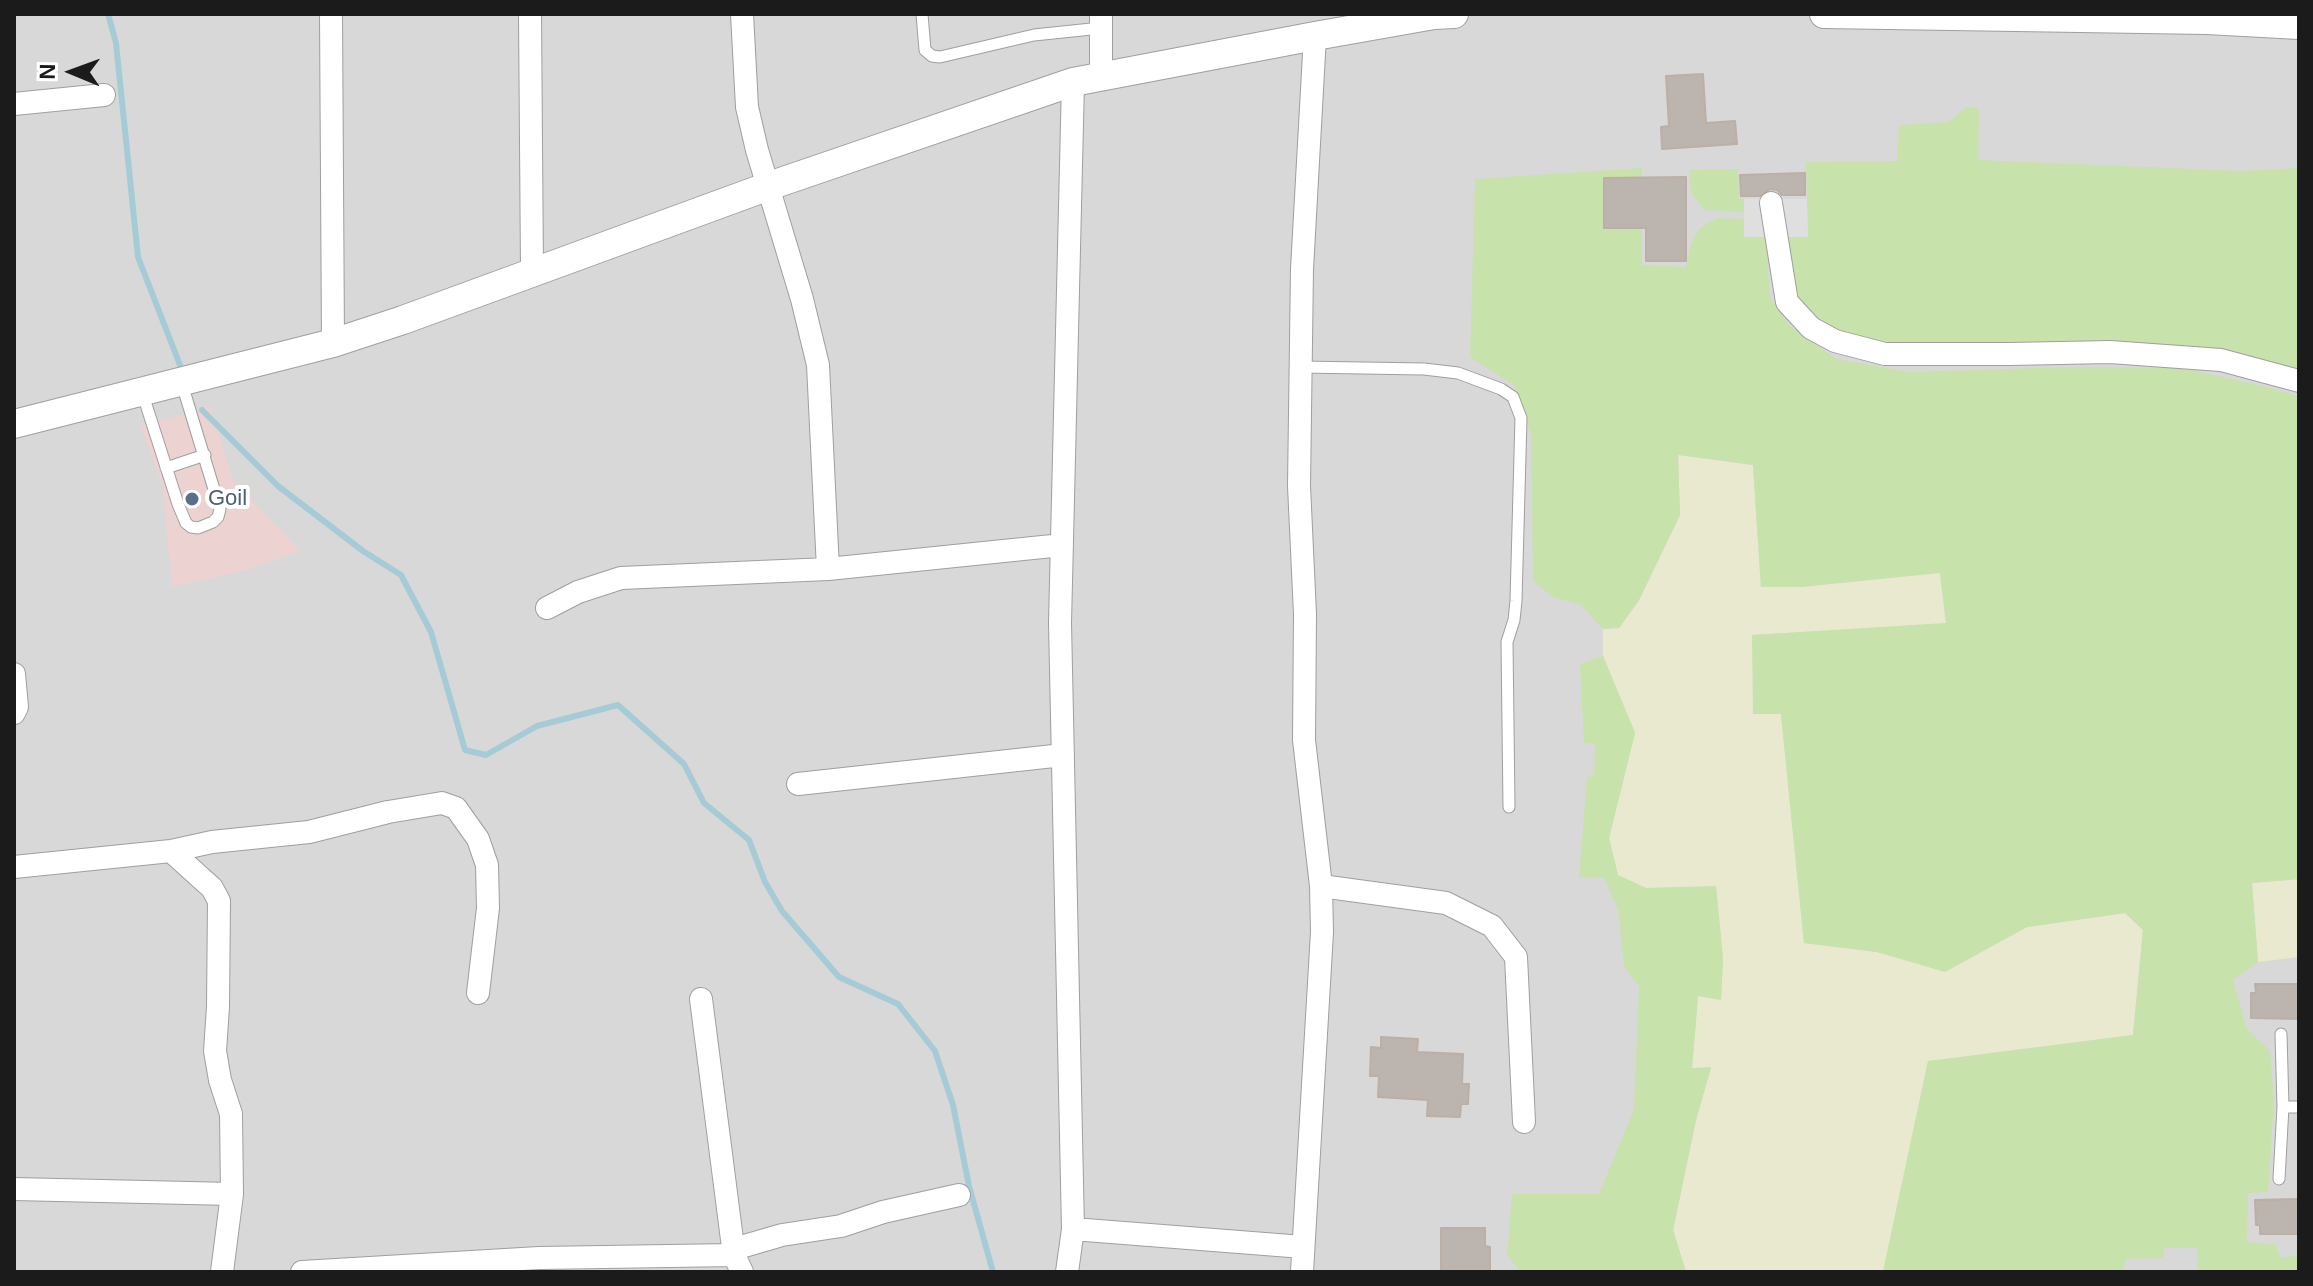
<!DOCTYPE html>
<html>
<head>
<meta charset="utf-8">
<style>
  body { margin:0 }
  #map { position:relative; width:2313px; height:1286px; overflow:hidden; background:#ece8e1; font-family:Arial,sans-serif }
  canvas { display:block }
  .frame { position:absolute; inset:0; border:16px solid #1b1b1b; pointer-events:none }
  .north { position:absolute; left:32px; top:32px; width:80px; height:80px; -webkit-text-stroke:6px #fff; paint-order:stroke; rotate:271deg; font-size:22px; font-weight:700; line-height:32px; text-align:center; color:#1b1b1b }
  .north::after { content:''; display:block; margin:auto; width:28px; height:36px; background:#1b1b1b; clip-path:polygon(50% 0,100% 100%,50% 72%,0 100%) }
</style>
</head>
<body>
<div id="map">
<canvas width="2313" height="1286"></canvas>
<div class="frame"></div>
<div class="north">N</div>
</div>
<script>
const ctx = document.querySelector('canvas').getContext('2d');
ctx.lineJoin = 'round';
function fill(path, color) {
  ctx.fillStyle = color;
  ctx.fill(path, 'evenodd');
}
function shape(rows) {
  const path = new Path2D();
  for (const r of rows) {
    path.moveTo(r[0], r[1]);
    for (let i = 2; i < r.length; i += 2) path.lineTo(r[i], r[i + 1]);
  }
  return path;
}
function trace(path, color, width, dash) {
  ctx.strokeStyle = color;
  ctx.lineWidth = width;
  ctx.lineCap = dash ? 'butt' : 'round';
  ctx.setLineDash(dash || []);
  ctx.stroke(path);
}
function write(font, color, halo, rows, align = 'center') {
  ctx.font = font + ' Arial,sans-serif';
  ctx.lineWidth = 8;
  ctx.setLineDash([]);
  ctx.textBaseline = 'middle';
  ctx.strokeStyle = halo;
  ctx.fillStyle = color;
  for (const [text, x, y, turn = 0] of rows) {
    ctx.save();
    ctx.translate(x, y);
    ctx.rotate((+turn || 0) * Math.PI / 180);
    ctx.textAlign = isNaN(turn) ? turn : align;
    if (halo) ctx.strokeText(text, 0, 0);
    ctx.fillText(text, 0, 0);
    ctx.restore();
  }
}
fill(shape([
  [14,14,2299,14,2299,1272,14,1272]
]), '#d9d8d8');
fill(shape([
  [211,407,233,480,300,551,250,569,172,587,162,484,140,426]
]), '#ecd2d1');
fill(shape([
  [1678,454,1753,465,1761,587,1801,587,1940,572,1946,624,1752,635,1781,714,1804,943,1877,952,1945,971,2027,927,2125,913,2143,930,2133,1035,1928,1062,1883,1272,1686,1272,1673,1230,1696,1120,1711,1068,1692,1068,1698,996,1721,999,1723,959,1716,887,1646,888,1618,876,1609,838,1635,733,1603,656,1603,629,1619,628,1639,600,1680,515],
  [2299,879,2299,957,2258,962,2252,883]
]), '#e8e9ce');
fill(shape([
  [1967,107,1979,108,1978,160,2241,171,2299,168,2299,378,2219,356,1887,349,1816,324,1792,295,1784,239,1789,237,1808,237,1806,162,1897,161,1899,125,1948,122],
  [1642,168,1642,265,1686,267,1691,244,1699,229,1717,218,1744,219,1744,237,1766,237,1770,298,1789,325,1836,359,1910,372,2072,367,2183,368,2276,389,2299,397,2299,879,2252,883,2258,962,2233,980,2247,1029,2270,1051,2274,1101,2268,1192,2248,1193,2247,1242,2275,1244,2280,1257,2299,1256,2299,1272,2198,1272,2197,1248,2164,1248,2163,1258,2125,1259,2124,1272,1883,1272,1928,1061,2133,1035,2143,930,2125,913,2027,927,1945,972,1877,952,1804,943,1781,714,1753,714,1752,635,1946,623,1940,573,1801,587,1761,587,1753,465,1678,455,1680,515,1639,600,1619,628,1603,629,1581,605,1553,597,1533,581,1531,435,1514,385,1470,357,1475,179],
  [1738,169,1739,199,1744,199,1744,212,1704,210,1691,192,1689,170],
  [1603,656,1635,733,1609,838,1618,875,1646,888,1716,886,1723,959,1721,1000,1698,996,1692,1068,1711,1067,1696,1120,1673,1230,1686,1272,1521,1272,1507,1255,1512,1194,1599,1194,1634,1109,1639,986,1624,967,1618,909,1604,878,1579,877,1587,777,1594,776,1595,744,1584,743,1580,664]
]), '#c7e2ab');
fill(shape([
  [1744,199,1807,199,1808,237,1744,237]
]), '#dfdfdf');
trace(shape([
  [108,14,116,43,138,257,180,365],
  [202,410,278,486,363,551,401,575,431,632,465,750,486,755,537,726,618,705,684,764,704,803,749,840,765,882,782,911,839,977,898,1004,935,1051,953,1105,969,1186,993,1272]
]), '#a5ccd6', 6);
const building = shape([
  [1703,74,1706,123,1735,121,1737,144,1662,149,1661,127,1669,126,1666,76,1703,74],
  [1805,173,1805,195,1782,195,1777,190,1770,189,1760,196,1741,196,1740,175,1805,173],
  [1686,177,1686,261,1646,261,1646,228,1604,228,1604,178,1686,177],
  [2255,984,2299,984,2299,1019,2251,1018,2251,993,2256,993,2255,984],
  [1381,1037,1418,1039,1417,1052,1463,1054,1462,1084,1469,1084,1468,1104,1461,1104,1460,1117,1427,1116,1428,1100,1378,1097,1379,1076,1370,1076,1371,1047,1381,1048,1381,1037],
  [2299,1199,2299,1234,2260,1234,2260,1225,2256,1225,2255,1200,2299,1199],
  [1441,1228,1485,1228,1485,1246,1490,1247,1490,1272,1441,1272,1441,1228]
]);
fill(building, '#bcb4ae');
trace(building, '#bcafa5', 2);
const service = shape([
  [922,14,925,50,932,56,940,57,1034,35,1101,28],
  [1301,367,1424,369,1458,373,1501,389,1513,397,1521,418,1516,601,1514,620,1507,642,1509,807],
  [142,392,178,504,186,523,191,527,198,528,213,522,218,517,220,509,182,384],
  [166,468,205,455],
  [2283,1107,2299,1107],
  [2279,1179,2283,1107,2281,1034]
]);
const minor = shape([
  [331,14,333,343],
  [530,14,532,272],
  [742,14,747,107,757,150,802,299,818,365,828,569],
  [1101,76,1101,14],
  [14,104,104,95],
  [1771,203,1787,302,1811,328,1835,341,1885,354,2010,354,2110,352,2221,360,2299,381],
  [547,608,578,592,621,578,828,569,1062,545],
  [14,674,17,707,14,713],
  [798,784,1063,755],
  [171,851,212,888,219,901,218,1007,215,1051,220,1080,231,1114,232,1194,222,1272],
  [14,867,171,851,212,842,309,832,388,812,442,803,456,808,478,839,487,865,488,908,478,993],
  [1321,886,1446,903,1492,926,1516,957,1524,1122],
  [701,999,734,1255,742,1272],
  [14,1189,232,1194],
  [1073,1229,1303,1247],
  [734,1249,782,1235,841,1226,883,1212,959,1195],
  [302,1272,539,1258,734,1255],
  [1067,1272,1073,1229,1060,623,1073,82],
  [1302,1272,1322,932,1321,886,1304,740,1305,614,1299,486,1302,269,1315,36]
]);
const tertiary = shape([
  [1824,14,2207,20,2299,25],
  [14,424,333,343,403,320,769,186,1073,82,1315,36,1434,15,1454,14]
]);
trace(service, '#9f9f9f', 13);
trace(minor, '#9f9f9f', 24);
trace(tertiary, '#9f9f9f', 30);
trace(service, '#fff', 11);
trace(minor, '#fff', 22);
trace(tertiary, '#fff', 28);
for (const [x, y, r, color] of [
  [192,499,8,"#5c6f8a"]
]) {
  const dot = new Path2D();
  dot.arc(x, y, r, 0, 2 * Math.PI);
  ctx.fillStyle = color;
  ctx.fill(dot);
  trace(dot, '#fff', 3);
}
write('22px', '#4e5e75', '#fff', [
  ["Goil",208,499]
], 'left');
</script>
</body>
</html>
